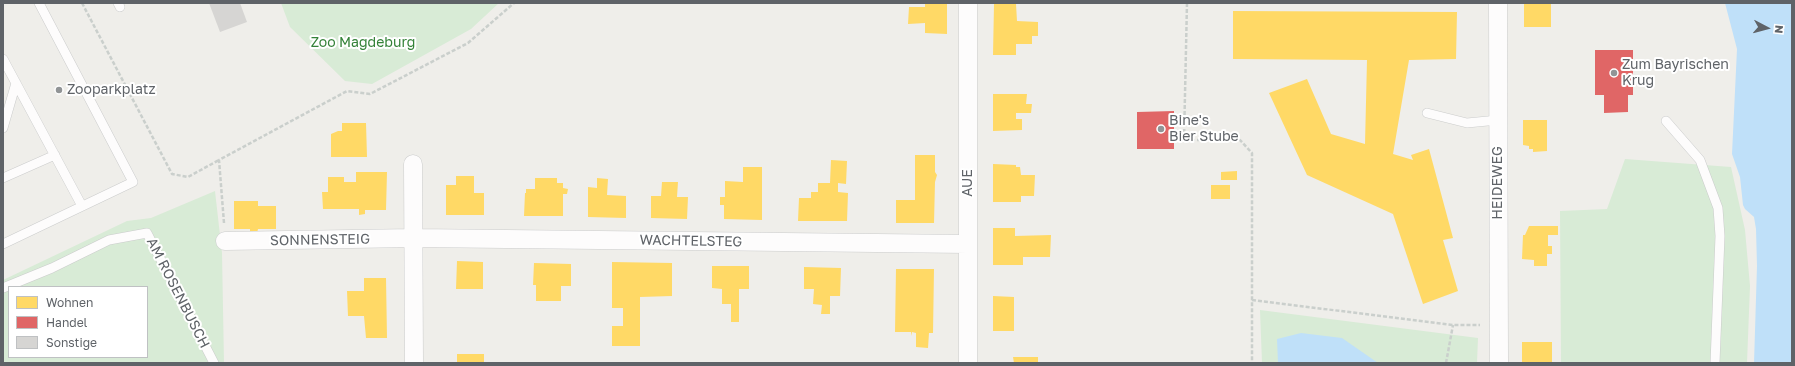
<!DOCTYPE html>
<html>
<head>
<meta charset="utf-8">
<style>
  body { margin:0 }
  #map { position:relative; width:1795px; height:366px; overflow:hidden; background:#efeeea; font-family:"Golos Text",sans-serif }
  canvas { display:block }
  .frame { position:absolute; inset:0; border:4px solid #5f6368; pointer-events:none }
  .legend { position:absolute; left:8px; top:286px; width:140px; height:72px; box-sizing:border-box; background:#fff; border:1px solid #bfc1c3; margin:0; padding:5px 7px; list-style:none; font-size:12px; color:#5f6368 }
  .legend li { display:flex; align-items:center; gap:8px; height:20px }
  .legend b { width:20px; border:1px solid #bfc1c3 }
  .north { position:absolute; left:1747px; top:8px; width:40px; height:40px; -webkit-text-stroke:3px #fff; paint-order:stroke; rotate:96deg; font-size:11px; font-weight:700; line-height:16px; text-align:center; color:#5f6368 }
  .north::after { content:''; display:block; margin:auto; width:14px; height:18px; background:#5f6368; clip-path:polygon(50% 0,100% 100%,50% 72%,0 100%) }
</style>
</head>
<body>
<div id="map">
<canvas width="1795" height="366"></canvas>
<div class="frame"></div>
<ul class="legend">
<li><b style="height:11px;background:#ffd966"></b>Wohnen</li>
<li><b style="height:11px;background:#e06666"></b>Handel</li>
<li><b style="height:11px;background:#d6d5d3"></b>Sonstige</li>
</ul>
<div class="north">N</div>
</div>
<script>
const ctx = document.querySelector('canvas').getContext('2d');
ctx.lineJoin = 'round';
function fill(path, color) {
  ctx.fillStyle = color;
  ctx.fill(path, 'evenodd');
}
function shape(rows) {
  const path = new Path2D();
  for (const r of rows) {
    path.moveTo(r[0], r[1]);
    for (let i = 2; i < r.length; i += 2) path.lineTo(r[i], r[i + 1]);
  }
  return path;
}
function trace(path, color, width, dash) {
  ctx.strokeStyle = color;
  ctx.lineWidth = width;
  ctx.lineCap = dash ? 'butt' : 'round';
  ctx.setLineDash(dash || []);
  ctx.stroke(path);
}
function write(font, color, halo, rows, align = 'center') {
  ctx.font = font + ' "Golos Text",sans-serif';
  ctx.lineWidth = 4;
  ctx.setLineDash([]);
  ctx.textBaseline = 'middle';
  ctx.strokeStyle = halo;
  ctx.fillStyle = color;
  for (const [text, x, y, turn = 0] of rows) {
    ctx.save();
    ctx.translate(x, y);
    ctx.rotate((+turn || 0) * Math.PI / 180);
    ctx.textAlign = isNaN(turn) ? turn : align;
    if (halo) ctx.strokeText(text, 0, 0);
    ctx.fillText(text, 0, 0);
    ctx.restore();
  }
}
fill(shape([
  [281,3,499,3,471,29,372,84,345,81,290,27],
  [1625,159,1731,167,1745,230,1750,286,1747,363,1561,363,1560,211,1607,209],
  [215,191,222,253,224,363,3,363,3,280,127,221,151,218],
  [9,287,147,287,147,357,9,357],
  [1260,310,1478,338,1477,363,1262,363]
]), '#d8ebd6');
fill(shape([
  [1725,3,1792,3,1792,363,1754,363,1757,266,1756,229,1754,217,1745,209,1743,205,1740,177,1732,154,1737,49],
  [1301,333,1342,338,1378,363,1278,363,1277,339]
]), '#bfe0f9');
fill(shape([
  [925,3,947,3,947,34,925,33,925,23,908,24,909,7,925,7],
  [1524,3,1551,3,1551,27,1524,27],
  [994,4,1016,4,1017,21,1038,22,1038,36,1032,36,1032,44,1016,44,1016,55,993,55],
  [1233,11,1457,12,1456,59,1409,60,1393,154,1413,160,1411,155,1429,149,1453,238,1443,240,1458,291,1423,304,1393,214,1307,175,1269,93,1307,79,1331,134,1365,144,1367,60,1233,59],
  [993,94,1027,94,1026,104,1032,104,1031,113,1016,113,1016,119,1022,119,1022,130,993,131],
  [1523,120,1547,120,1547,151,1533,152,1533,149,1529,149,1529,146,1523,145],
  [342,123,366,123,367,157,331,157,331,134,338,131,342,131],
  [915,155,935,155,935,172,937,175,935,182,934,223,896,223,896,200,915,200],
  [831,160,847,161,846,184,838,183,838,192,848,193,847,221,798,221,799,198,811,198,811,192,818,192,818,183,830,183],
  [993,164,1016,165,1016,167,1020,167,1021,175,1035,175,1034,196,1021,196,1021,202,993,202],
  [743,167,762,167,762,220,724,219,724,205,720,205,720,197,725,197,725,181,743,182],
  [1237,171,1237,180,1221,180,1221,172],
  [356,172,387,172,386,210,365,210,365,214,359,215,359,209,323,209,322,192,328,192,328,177,344,177,344,182,356,182],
  [456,176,474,176,474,193,484,193,484,215,446,215,446,185,456,185],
  [535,178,557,178,557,183,563,183,563,188,568,189,567,194,563,194,563,216,524,216,525,193,526,193,526,189,535,189],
  [597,178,608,179,607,195,626,196,626,218,588,217,588,187,597,188],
  [662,182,678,182,677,197,688,197,687,219,651,218,651,196,661,196],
  [1211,185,1230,185,1230,199,1211,199],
  [234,201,258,201,258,206,276,206,276,229,258,229,257,233,250,233,250,229,234,229],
  [1529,226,1558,226,1558,235,1548,235,1548,246,1552,246,1552,254,1547,254,1547,266,1534,266,1534,260,1522,259,1523,235,1525,235],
  [993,228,1015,228,1015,236,1051,235,1050,257,1023,257,1023,265,993,265],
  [457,261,483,262,483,289,456,289],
  [612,262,672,263,672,296,640,297,640,346,612,346,612,326,623,326,623,308,612,308],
  [534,263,571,264,571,286,561,286,561,301,536,301,536,285,533,285],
  [712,266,749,266,749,289,739,289,739,322,731,322,731,304,722,304,722,289,712,288],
  [804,267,841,268,840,296,830,296,830,314,821,314,822,305,813,304,814,289,804,289],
  [896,269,934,269,933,333,929,333,928,348,916,347,916,333,912,332,912,336,911,332,895,332],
  [364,278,386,278,387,338,366,338,364,316,348,316,347,291,364,291],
  [993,296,1014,297,1014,331,993,331],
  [1522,342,1552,342,1552,363,1522,363],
  [457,354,484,354,484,363,457,363],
  [1013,357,1038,357,1038,363,1014,363]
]), '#ffd966');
fill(shape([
  [1595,50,1633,50,1633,95,1628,95,1628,112,1604,113,1604,95,1595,95],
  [1174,111,1174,149,1137,149,1137,112]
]), '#e06666');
fill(shape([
  [209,3,240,3,247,22,220,32]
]), '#d6d5d3');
const lane = shape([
  [118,3,120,7],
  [3,59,82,206],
  [1427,113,1467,123,1498,120],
  [1666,121,1700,160,1718,208,1720,236,1715,363],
  [3,128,16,83],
  [3,178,55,155],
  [3,244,133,182,39,3],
  [3,288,52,268,109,240,147,233,214,363]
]);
const street = shape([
  [1498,3,1499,363],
  [413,164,414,363],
  [225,241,414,238,968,244],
  [968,363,968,3]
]);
trace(lane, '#cbcccc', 10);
trace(street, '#cbcccc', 19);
trace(shape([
  [82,3,172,174,188,177,219,160],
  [1187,3,1184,140,1240,140,1252,153,1252,363],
  [224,223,219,160,347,91,370,94,468,43,514,3],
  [1252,300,1453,325,1480,325],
  [1446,363,1453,325]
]), '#cacfcc', 2.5, [4, 2]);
trace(lane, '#fdfcfc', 9);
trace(street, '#fdfcfc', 18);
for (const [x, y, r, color] of [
  [1614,73,4,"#919496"],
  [59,90,4,"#919496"],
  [1161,129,4,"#919496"]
]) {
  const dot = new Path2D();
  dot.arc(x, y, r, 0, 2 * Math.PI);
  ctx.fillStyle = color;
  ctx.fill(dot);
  trace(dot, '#fff', 1.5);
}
write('14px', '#348238', '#fff', [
  ["Zoo Magdeburg",363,43]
]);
write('14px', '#5f6368', '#fff', [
  ["Zum Bayrischen",1622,65],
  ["Krug",1622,81],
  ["Zooparkplatz",67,90],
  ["Bine's",1169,121],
  ["Bier Stube",1169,137]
], 'left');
write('14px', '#5f6368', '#fff', [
  ["AUE",968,183,-90],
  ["HEIDEWEG",1498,183,-90],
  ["SONNENSTEIG",320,240,-1],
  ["WACHTELSTEG",691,241,1],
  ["AM ROSENBUSCH",178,293,63]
]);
</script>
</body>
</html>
